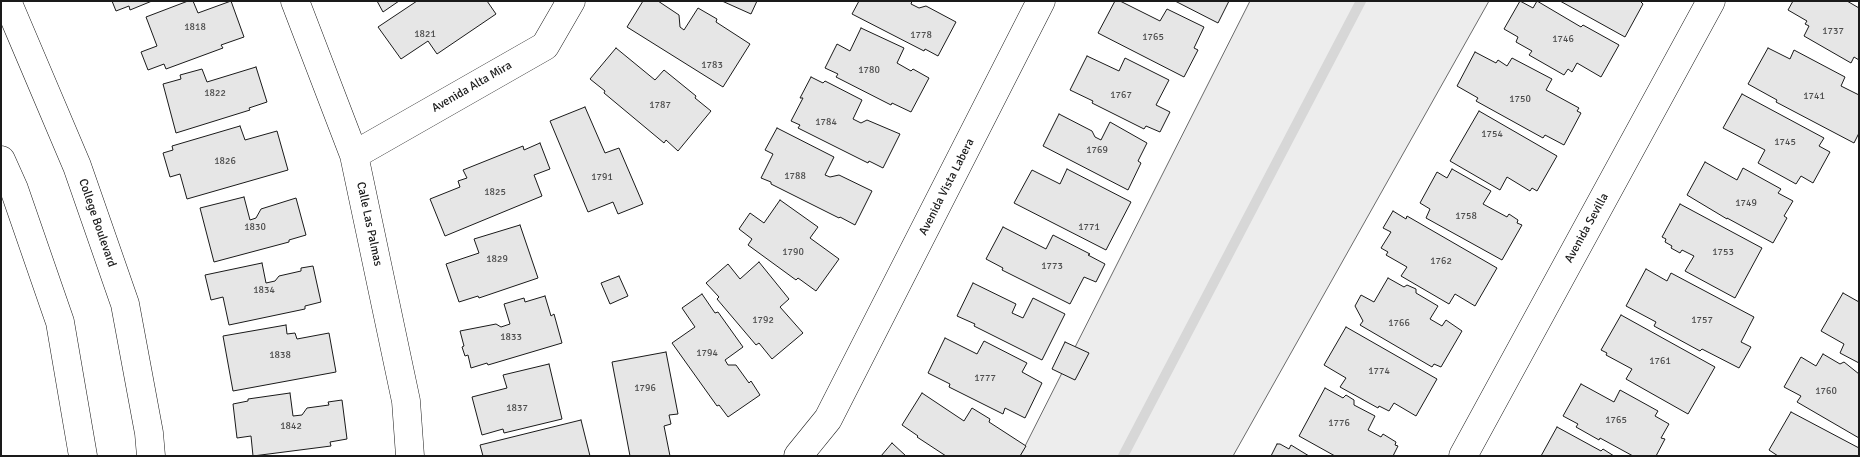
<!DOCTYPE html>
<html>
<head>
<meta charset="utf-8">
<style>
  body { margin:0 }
  #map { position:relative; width:1860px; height:457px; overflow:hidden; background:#fff; font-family:Signika,sans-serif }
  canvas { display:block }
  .frame { position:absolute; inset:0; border:2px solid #1a1a1a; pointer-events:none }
</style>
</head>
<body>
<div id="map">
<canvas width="1860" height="457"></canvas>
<div class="frame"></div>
</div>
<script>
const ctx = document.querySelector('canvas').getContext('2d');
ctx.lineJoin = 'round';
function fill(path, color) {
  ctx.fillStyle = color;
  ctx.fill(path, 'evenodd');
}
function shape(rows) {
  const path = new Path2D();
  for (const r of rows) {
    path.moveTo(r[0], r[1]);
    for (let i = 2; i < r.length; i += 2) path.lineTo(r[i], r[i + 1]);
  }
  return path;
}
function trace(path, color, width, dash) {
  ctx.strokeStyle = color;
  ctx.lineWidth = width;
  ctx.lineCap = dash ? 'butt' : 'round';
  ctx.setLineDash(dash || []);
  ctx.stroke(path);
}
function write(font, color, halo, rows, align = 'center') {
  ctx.font = font + ' Signika,sans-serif';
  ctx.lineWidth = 4;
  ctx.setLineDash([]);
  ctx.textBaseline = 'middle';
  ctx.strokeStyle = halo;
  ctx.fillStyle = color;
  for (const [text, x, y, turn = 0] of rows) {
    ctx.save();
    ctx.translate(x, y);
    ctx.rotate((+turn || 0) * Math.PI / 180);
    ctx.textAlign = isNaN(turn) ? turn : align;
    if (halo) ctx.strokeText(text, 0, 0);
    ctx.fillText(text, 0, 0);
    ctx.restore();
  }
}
const green = shape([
  [1250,1,1489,1,1233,456,1020,456,1250,1]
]);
fill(green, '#ededed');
trace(green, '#6a6a6a', 1);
trace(shape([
  [1123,456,1361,1]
]), '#d7d7d7', 10);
const building = shape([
  [112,1,152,1,130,10,129,6,116,11,112,1],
  [188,1,193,1,198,13,231,1,244,37,221,45,223,48,166,69,164,64,148,70,141,52,157,46,146,17,188,1],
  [377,1,399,1,383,12,377,1],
  [417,1,487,1,496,14,437,54,428,41,401,59,378,27,417,1],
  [643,1,658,1,679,15,680,27,684,30,698,8,717,19,716,22,750,44,723,87,627,27,643,1],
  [722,1,757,1,751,14,722,1],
  [859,1,912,1,911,4,919,8,926,6,956,22,938,56,925,49,924,51,852,14,859,1],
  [1115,1,1120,1,1160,21,1167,9,1204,27,1194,48,1198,50,1184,77,1098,33,1115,1],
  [1175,1,1229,1,1218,23,1175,1],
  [1520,1,1533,8,1537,1,1581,27,1583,25,1619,45,1601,77,1577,63,1572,72,1568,69,1564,75,1529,55,1532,51,1516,42,1518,37,1504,29,1520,1],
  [1560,1,1640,1,1643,4,1625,37,1560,1],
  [1793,1,1847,1,1859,8,1859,60,1854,57,1851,63,1804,36,1809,26,1805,24,1807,21,1788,10,1793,1],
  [861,28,904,48,897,63,911,71,913,69,929,78,911,112,892,103,891,105,836,77,838,74,825,68,837,44,850,51,861,28],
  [616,48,655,80,664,70,696,96,695,98,711,111,678,151,666,140,664,143,604,93,605,91,590,79,616,48],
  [1768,48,1790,59,1794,50,1845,77,1841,86,1859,95,1859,133,1854,143,1776,102,1777,100,1748,84,1768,48],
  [1475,52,1496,63,1498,60,1507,66,1512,58,1552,79,1546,90,1579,108,1577,111,1581,113,1564,145,1545,135,1543,138,1476,101,1478,98,1457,86,1475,52],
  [1087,56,1119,71,1125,58,1169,80,1156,105,1170,112,1160,132,1146,126,1144,129,1092,103,1093,101,1070,90,1087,56],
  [256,67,267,102,249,108,250,110,176,133,163,84,181,79,180,75,202,69,207,82,256,67],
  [811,77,823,83,825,81,862,100,853,119,861,123,867,120,900,134,883,168,869,161,868,163,798,128,800,125,791,121,803,98,800,98,811,77],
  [1742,94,1824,138,1819,146,1830,152,1813,183,1801,176,1796,184,1758,163,1765,150,1723,128,1742,94],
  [585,107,605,153,619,148,643,204,618,214,613,202,588,212,550,121,585,107],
  [1479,111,1557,156,1537,191,1532,188,1530,191,1507,177,1500,190,1450,161,1479,111],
  [1059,114,1092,131,1095,137,1101,140,1110,122,1147,143,1138,161,1141,163,1128,190,1043,146,1059,114],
  [240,126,245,140,277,131,288,170,187,199,180,174,170,177,163,153,173,150,172,146,240,126],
  [777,128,834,157,825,175,830,177,839,175,872,191,855,225,840,217,839,218,771,184,771,182,761,178,773,154,765,150,777,128],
  [540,143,550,169,534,175,542,196,445,236,430,199,460,187,458,181,467,178,463,170,523,146,524,150,540,143],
  [1705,162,1737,180,1743,168,1781,189,1778,193,1793,201,1784,216,1787,218,1773,243,1727,218,1727,219,1687,195,1705,162],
  [1067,169,1131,202,1106,250,1014,203,1032,170,1060,184,1067,169],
  [1452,169,1491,191,1483,204,1507,217,1509,214,1518,220,1517,223,1522,225,1502,260,1426,218,1430,209,1420,203,1437,172,1447,178,1452,169],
  [244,197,250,220,256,218,261,209,296,198,306,235,289,240,289,242,214,262,200,208,244,197],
  [780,200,818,227,810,238,839,259,816,291,798,278,796,280,748,245,752,239,739,229,750,213,764,223,780,200],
  [1680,204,1762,248,1735,298,1685,271,1694,256,1682,250,1680,253,1671,248,1672,246,1665,242,1666,239,1662,237,1680,204],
  [1393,211,1406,219,1407,216,1497,268,1475,306,1455,294,1449,304,1401,276,1407,267,1386,255,1388,252,1381,248,1391,232,1383,228,1393,211],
  [520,225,538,278,479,298,478,296,459,302,446,264,479,253,474,239,520,225],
  [1003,227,1046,249,1053,235,1090,254,1088,255,1105,264,1096,282,1084,277,1070,304,1002,270,1003,268,986,259,1003,227],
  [759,262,789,299,780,307,803,333,772,359,759,343,756,345,717,299,719,297,706,283,728,264,740,279,759,262],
  [262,263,266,283,275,281,279,276,301,271,301,268,313,266,321,302,305,306,305,309,229,325,223,297,211,300,205,275,262,263],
  [1646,269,1667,281,1671,273,1754,317,1741,342,1751,347,1739,368,1702,349,1700,351,1654,326,1656,322,1626,306,1646,269],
  [619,276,628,296,610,304,601,283,619,276],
  [1388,278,1404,287,1407,285,1416,289,1416,293,1438,306,1430,319,1442,326,1446,320,1462,331,1441,367,1434,364,1432,367,1360,325,1363,321,1355,306,1361,295,1374,302,1388,278],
  [973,283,1016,304,1012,313,1023,318,1033,298,1065,314,1042,360,974,326,975,324,957,316,973,283],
  [1843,293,1859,302,1859,363,1840,353,1844,344,1821,331,1843,293],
  [702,294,715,313,718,312,743,347,725,360,728,365,736,365,749,383,751,381,760,395,728,417,719,405,717,406,672,343,695,327,682,308,702,294],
  [545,296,551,316,554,314,562,343,488,365,487,363,471,368,468,355,465,356,462,347,464,346,460,331,496,324,501,327,510,324,504,304,524,298,525,302,545,296],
  [1621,315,1715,367,1688,414,1626,379,1632,369,1606,355,1607,353,1601,350,1621,315],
  [286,325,287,334,295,333,297,339,329,333,336,372,233,391,223,336,286,325],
  [1346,327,1437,379,1416,416,1394,403,1389,411,1379,406,1378,408,1340,387,1346,378,1324,365,1346,327],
  [945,338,977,354,984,341,1027,363,1022,372,1042,383,1025,418,1005,408,1003,414,949,387,950,384,928,373,945,338],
  [1065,342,1089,353,1075,380,1052,369,1065,342],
  [666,352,678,414,669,415,671,424,664,426,670,456,630,456,612,362,666,352],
  [1823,354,1840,364,1844,362,1859,374,1859,438,1797,402,1801,396,1784,387,1801,357,1816,366,1823,354],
  [549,364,562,419,504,433,503,429,482,435,472,397,507,388,503,375,549,364],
  [1581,384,1614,402,1620,390,1658,411,1655,416,1669,424,1661,438,1665,439,1656,456,1633,456,1600,438,1599,440,1576,427,1578,424,1563,416,1581,384],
  [1325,388,1343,398,1346,395,1354,400,1354,405,1375,416,1368,430,1381,437,1383,434,1396,442,1395,445,1398,446,1393,456,1335,456,1299,436,1325,388],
  [290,393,293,416,302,415,307,408,329,405,328,402,342,400,347,439,330,442,331,446,253,456,251,436,237,438,233,404,248,401,248,399,290,393],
  [922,393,964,421,972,408,990,419,989,422,1026,446,1020,456,946,456,917,437,918,436,902,425,922,393],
  [1791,412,1859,448,1859,456,1778,456,1769,450,1791,412],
  [581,420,590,456,483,456,480,445,581,420],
  [1557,427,1601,451,1603,449,1614,456,1541,456,1557,427],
  [892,443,906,456,881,456,892,443],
  [1277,444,1280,444,1289,449,1291,445,1309,456,1271,456,1277,444]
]);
fill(building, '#e6e6e6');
trace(building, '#1a1a1a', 1);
const minor = shape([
  [295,1,354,155,406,401,410,456],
  [354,155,545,46,571,1],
  [798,456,828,419,1041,1],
  [1463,456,1711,1]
]);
const major = shape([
  [7,1,77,166,125,304,149,433,151,456],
  [1,160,14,189,60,322,83,456]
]);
trace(minor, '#1a1a1a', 29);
trace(major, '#1a1a1a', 29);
trace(minor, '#fff', 28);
trace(major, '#fff', 28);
write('10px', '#4d4d4d', null, [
  ["1818",195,27],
  ["1737",1833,31],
  ["1821",425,34],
  ["1778",921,35],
  ["1765",1153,37],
  ["1746",1563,39],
  ["1783",712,65],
  ["1780",869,70],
  ["1822",215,93],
  ["1767",1121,95],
  ["1741",1814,96],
  ["1750",1520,99],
  ["1787",660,105],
  ["1784",826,122],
  ["1754",1492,134],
  ["1745",1785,142],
  ["1769",1097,150],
  ["1826",225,161],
  ["1788",795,176],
  ["1791",602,177],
  ["1825",495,192],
  ["1749",1746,203],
  ["1758",1466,216],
  ["1830",255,227],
  ["1771",1089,227],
  ["1790",793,252],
  ["1753",1723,252],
  ["1829",497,259],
  ["1762",1441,261],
  ["1773",1052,266],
  ["1834",264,290],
  ["1792",763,320],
  ["1757",1702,320],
  ["1766",1399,323],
  ["1833",511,337],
  ["1794",707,353],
  ["1838",280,355],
  ["1761",1660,361],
  ["1774",1379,371],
  ["1777",985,378],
  ["1796",645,388],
  ["1760",1826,391],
  ["1837",517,408],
  ["1765",1616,420],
  ["1776",1339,423],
  ["1842",291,426]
]);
write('12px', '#1a1a1a', '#fff', [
  ["Avenida Alta Mira",472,87,-30],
  ["Avenida Vista Labera",947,187,-63],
  ["College Boulevard",97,223,71],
  ["Calle Las Palmas",369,224,78],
  ["Avenida Sevilla",1587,228,-61]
]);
</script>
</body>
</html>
